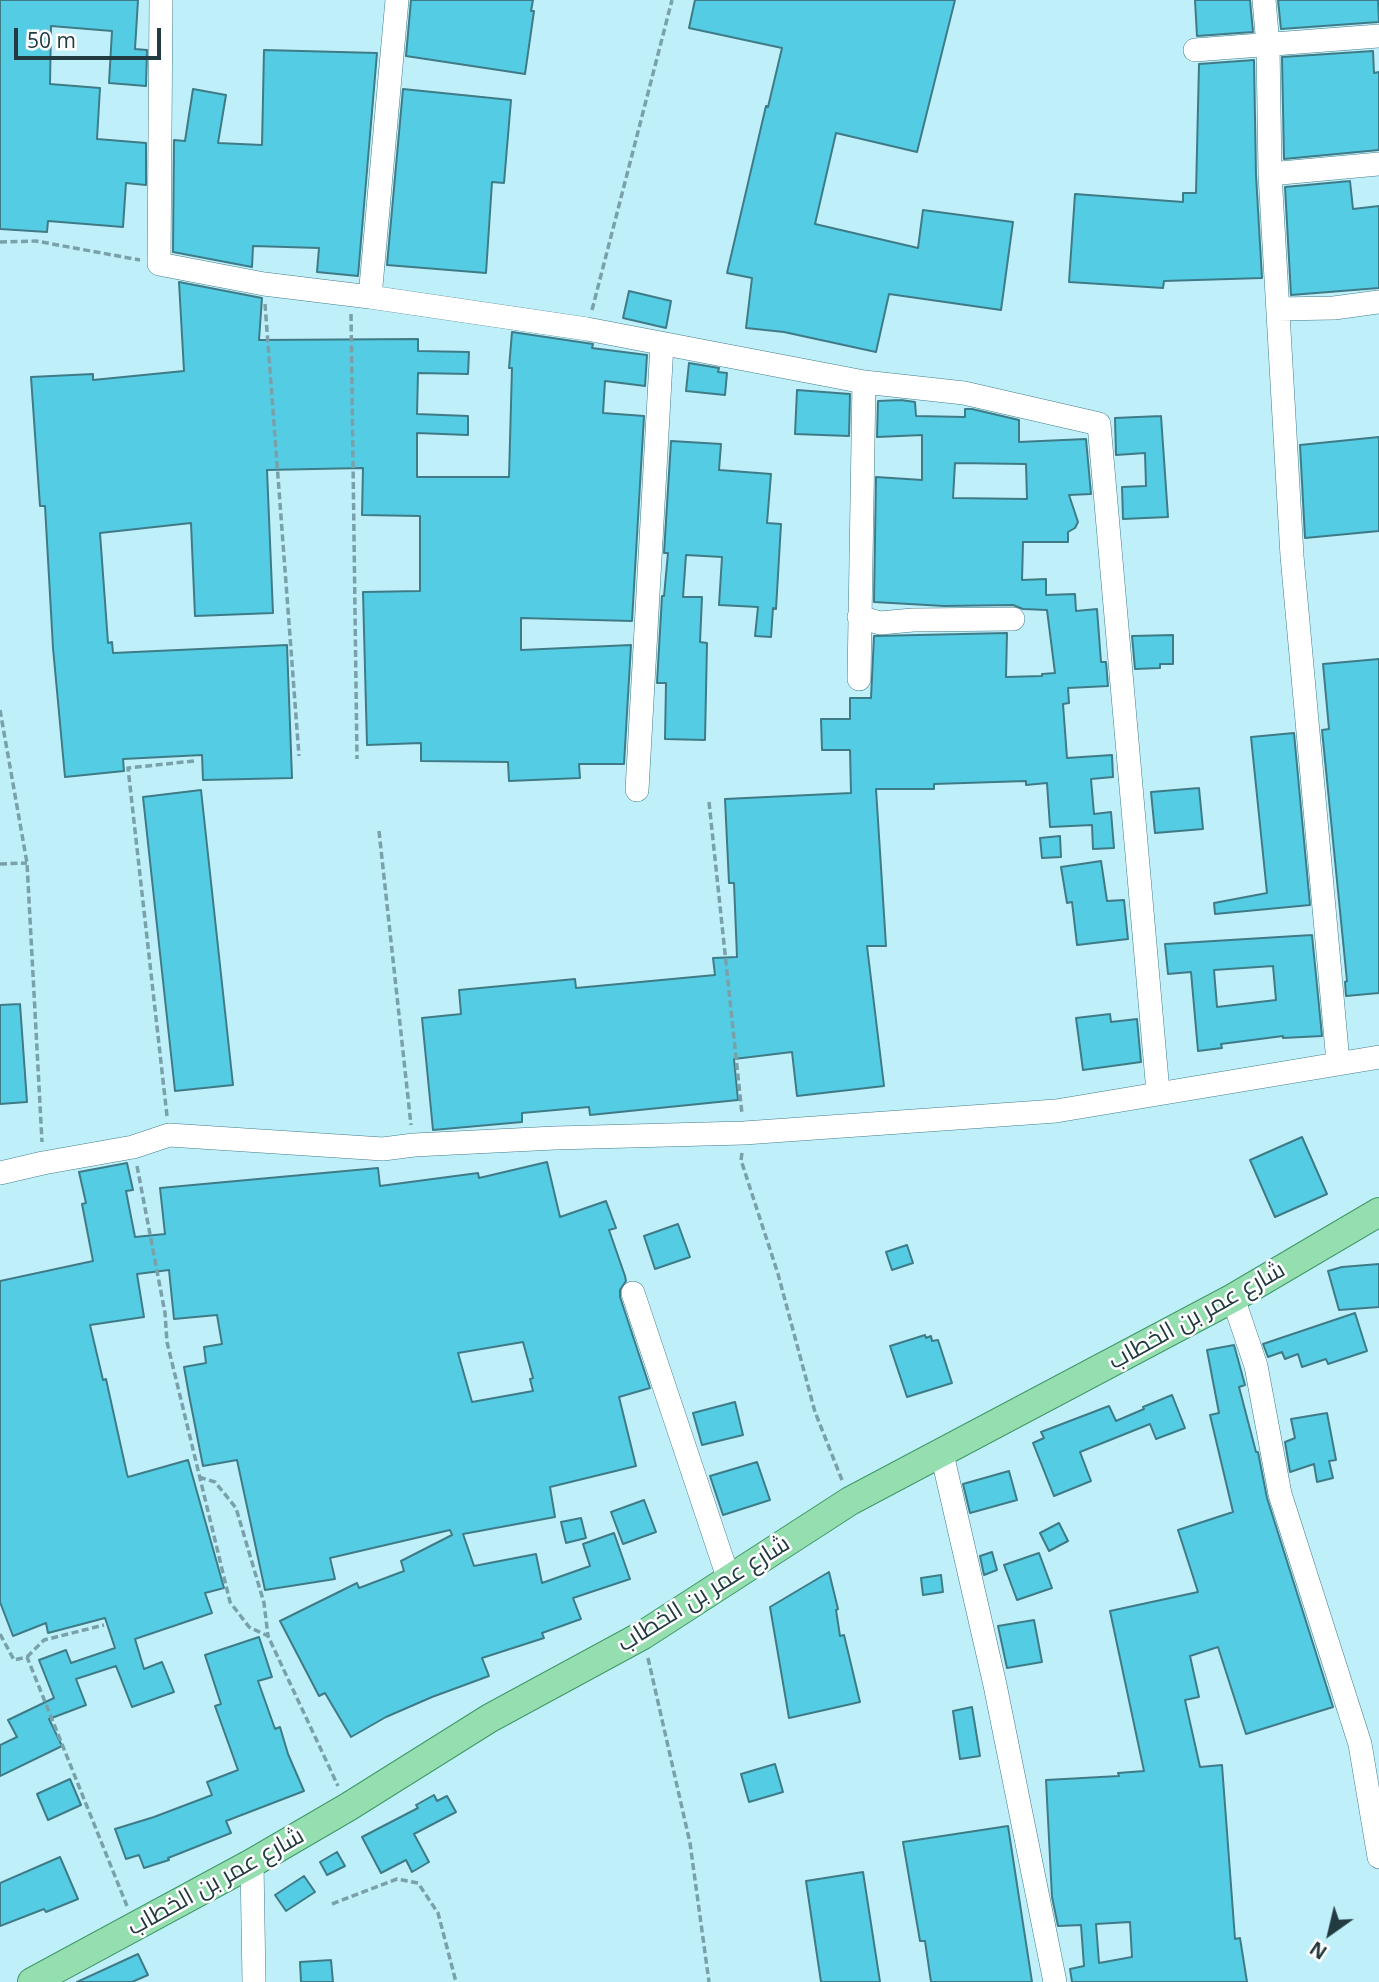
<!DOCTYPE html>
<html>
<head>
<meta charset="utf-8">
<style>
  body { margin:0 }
  #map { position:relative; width:1379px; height:1982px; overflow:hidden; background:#bff0fa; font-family:"Open Sans",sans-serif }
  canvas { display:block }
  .north { position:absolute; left:1295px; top:1898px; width:70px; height:70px; -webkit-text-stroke:5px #fff; paint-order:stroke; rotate:214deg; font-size:19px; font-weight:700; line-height:28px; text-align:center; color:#223b41 }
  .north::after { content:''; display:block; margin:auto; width:24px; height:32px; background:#223b41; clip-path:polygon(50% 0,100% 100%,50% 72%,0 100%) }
  .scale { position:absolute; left:14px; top:28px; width:147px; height:32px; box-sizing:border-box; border:4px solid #223b41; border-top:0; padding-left:9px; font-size:21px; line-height:24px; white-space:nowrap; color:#223b41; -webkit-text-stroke:5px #fff; paint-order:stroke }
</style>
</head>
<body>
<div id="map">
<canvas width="1379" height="1982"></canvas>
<div class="north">N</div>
<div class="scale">50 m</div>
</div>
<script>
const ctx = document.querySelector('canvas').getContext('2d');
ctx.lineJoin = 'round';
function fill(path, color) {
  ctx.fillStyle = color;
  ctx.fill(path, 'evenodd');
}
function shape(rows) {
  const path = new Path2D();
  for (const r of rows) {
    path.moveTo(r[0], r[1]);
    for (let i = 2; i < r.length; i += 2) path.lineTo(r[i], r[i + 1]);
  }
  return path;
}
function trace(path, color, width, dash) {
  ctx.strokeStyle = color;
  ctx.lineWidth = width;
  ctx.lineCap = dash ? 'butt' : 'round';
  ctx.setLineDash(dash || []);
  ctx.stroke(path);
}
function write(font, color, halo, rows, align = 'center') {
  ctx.font = font + ' "Open Sans",Cairo,sans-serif';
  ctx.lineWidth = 5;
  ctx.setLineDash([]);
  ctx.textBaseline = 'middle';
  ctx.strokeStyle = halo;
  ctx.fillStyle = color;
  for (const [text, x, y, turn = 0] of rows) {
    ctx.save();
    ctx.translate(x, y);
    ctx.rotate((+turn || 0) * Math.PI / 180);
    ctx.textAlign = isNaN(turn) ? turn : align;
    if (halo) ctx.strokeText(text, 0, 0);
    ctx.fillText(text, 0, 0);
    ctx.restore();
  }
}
const building = shape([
  [0,0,138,0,135,49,147,50,146,86,109,83,112,31,51,26,50,84,100,88,97,139,146,143,146,185,126,183,123,227,48,221,47,232,0,229,0,0],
  [411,0,533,0,531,11,534,11,525,74,406,56,411,0],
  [695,0,955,0,917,152,836,133,815,224,918,248,923,210,1013,222,1001,310,889,294,876,352,784,332,746,328,752,278,727,273,766,106,768,107,782,48,689,28,695,0],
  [1195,0,1250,0,1253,32,1197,36,1195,0],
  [1278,0,1378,0,1379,22,1281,29,1278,0],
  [264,50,377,53,358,276,317,272,319,248,253,246,252,267,173,252,174,140,185,141,193,89,226,95,218,143,262,145,264,50],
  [1373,51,1374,73,1379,72,1379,150,1284,159,1282,57,1373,51],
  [1254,60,1256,175,1262,278,1164,281,1163,288,1069,282,1075,194,1183,202,1183,193,1196,193,1199,64,1254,60],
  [403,89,511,100,504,183,492,182,486,273,387,265,403,89],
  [1350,181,1353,209,1379,206,1379,288,1291,295,1285,187,1350,181],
  [179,282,262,298,259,340,418,339,418,351,469,352,468,374,418,373,417,414,468,416,468,435,417,433,417,477,509,477,512,368,509,368,512,332,593,344,592,348,647,355,645,386,605,381,603,413,644,416,632,621,521,618,521,650,631,645,624,764,579,764,580,778,509,781,508,762,421,761,421,743,367,745,363,592,420,591,420,516,362,515,363,468,267,470,273,613,195,616,191,523,100,533,108,643,112,642,113,653,287,645,292,778,203,780,202,755,123,759,124,771,65,777,53,648,45,506,40,506,31,377,93,374,93,380,184,371,179,282],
  [629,291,671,301,666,328,623,318,629,291],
  [689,363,719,368,718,372,727,373,725,395,686,391,689,363],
  [797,390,850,394,849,436,795,434,797,390],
  [901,400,915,402,916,416,965,417,965,409,972,409,1019,420,1019,442,1086,439,1091,494,1069,495,1078,522,1075,528,1068,532,1068,542,1023,542,1022,580,1046,579,1046,595,1075,594,1076,611,1097,609,1101,662,1106,662,1108,686,1068,688,1069,703,1063,704,1067,758,1112,755,1113,777,1091,779,1094,814,1111,812,1114,848,1093,849,1092,825,1050,827,1047,783,1026,785,1026,781,934,784,934,789,876,789,886,946,867,946,884,1086,797,1096,792,1052,734,1059,738,1100,590,1115,589,1107,522,1113,522,1122,433,1130,422,1018,461,1014,459,990,575,979,576,988,715,975,713,958,737,957,734,883,729,883,725,799,851,793,850,750,822,750,821,719,850,719,850,698,871,698,874,636,1007,633,1006,677,1042,676,1042,674,1055,673,1047,610,1023,609,1013,605,944,606,874,602,876,477,922,480,922,435,877,437,878,401,901,400],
  [955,463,1026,464,1027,499,953,498,955,463],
  [1161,416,1168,517,1123,519,1122,487,1146,486,1145,453,1116,455,1115,418,1161,416],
  [1379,437,1379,531,1305,538,1300,445,1379,437],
  [671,441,721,444,719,470,771,474,767,523,781,524,776,609,773,608,771,637,755,636,758,607,719,605,722,557,686,555,683,597,702,597,700,642,707,643,705,740,665,739,666,683,657,683,662,596,664,596,668,553,664,553,671,441],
  [1173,635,1173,664,1160,664,1160,668,1135,669,1132,636,1173,635],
  [1379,659,1379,993,1346,996,1345,982,1347,981,1322,730,1329,729,1323,664,1379,659],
  [1294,733,1310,905,1215,914,1214,903,1267,893,1251,737,1294,733],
  [1199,788,1203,829,1155,833,1151,792,1199,788],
  [201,790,233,1085,175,1091,143,797,201,790],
  [1060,836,1061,857,1042,858,1040,838,1060,836],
  [1101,861,1107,901,1124,900,1128,939,1077,945,1072,902,1067,903,1061,867,1101,861],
  [1312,935,1322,1036,1283,1038,1283,1036,1221,1044,1222,1048,1198,1051,1191,972,1168,974,1165,944,1312,935],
  [1273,966,1276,1000,1217,1007,1214,970,1273,966],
  [20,1004,27,1102,0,1104,0,1005,20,1004],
  [1110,1014,1111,1022,1137,1019,1141,1062,1083,1070,1076,1018,1110,1014],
  [1302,1137,1327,1194,1275,1217,1250,1160,1302,1137],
  [547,1162,560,1217,606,1201,616,1228,609,1230,625,1276,626,1281,620,1290,620,1297,650,1388,619,1397,636,1466,550,1487,555,1517,463,1534,474,1566,536,1554,542,1583,590,1566,583,1544,614,1533,630,1579,573,1598,581,1619,542,1633,544,1638,482,1658,489,1676,432,1697,386,1717,351,1737,325,1693,319,1696,280,1621,357,1583,359,1588,404,1571,401,1561,452,1535,450,1530,330,1558,335,1579,265,1590,237,1460,203,1466,189,1395,184,1367,206,1363,204,1347,222,1344,217,1315,174,1319,169,1270,137,1274,144,1317,90,1325,103,1380,106,1379,127,1474,128,1477,188,1460,224,1588,205,1593,212,1613,135,1639,144,1669,162,1662,174,1692,132,1707,116,1666,76,1679,86,1705,49,1719,62,1746,0,1776,0,1745,17,1737,8,1720,54,1698,39,1660,66,1650,71,1663,115,1648,105,1618,48,1633,46,1623,13,1636,0,1602,0,1281,93,1261,82,1204,86,1203,79,1172,127,1163,133,1190,126,1191,135,1237,165,1234,160,1188,378,1168,380,1186,478,1173,479,1178,547,1162],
  [523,1342,533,1378,530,1379,533,1391,472,1402,458,1353,523,1342],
  [678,1224,690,1257,655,1269,644,1236,678,1224],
  [907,1245,913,1263,892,1270,886,1252,907,1245],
  [1379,1264,1379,1307,1339,1310,1328,1271,1342,1267,1379,1264],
  [1355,1313,1367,1351,1328,1364,1326,1359,1302,1367,1298,1354,1285,1359,1282,1352,1268,1357,1263,1344,1355,1313],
  [925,1335,926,1338,931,1336,932,1341,938,1340,952,1383,907,1397,890,1346,925,1335],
  [1234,1345,1245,1385,1239,1387,1256,1452,1258,1452,1267,1498,1333,1707,1246,1734,1218,1647,1190,1656,1199,1697,1185,1700,1200,1767,1222,1765,1235,1939,1240,1938,1247,1982,1072,1982,1070,1969,1084,1966,1081,1925,1058,1926,1052,1897,1046,1780,1119,1776,1118,1773,1144,1771,1110,1611,1198,1592,1178,1530,1233,1512,1210,1415,1219,1413,1207,1350,1234,1345],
  [1130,1922,1132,1957,1099,1963,1096,1924,1130,1922],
  [1172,1395,1185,1428,1156,1439,1150,1424,1080,1452,1091,1481,1054,1496,1033,1443,1044,1438,1041,1432,1109,1406,1116,1421,1144,1409,1143,1407,1172,1395],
  [735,1402,743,1435,702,1445,693,1413,735,1402],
  [1327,1413,1336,1460,1329,1461,1333,1478,1317,1482,1314,1464,1290,1472,1285,1442,1295,1438,1291,1419,1327,1413],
  [757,1462,770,1500,723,1515,710,1476,757,1462],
  [1009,1471,1017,1500,970,1513,963,1484,1009,1471],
  [644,1500,656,1532,623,1544,611,1512,644,1500],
  [581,1518,586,1538,566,1543,561,1522,581,1518],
  [1059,1523,1068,1541,1049,1551,1040,1533,1059,1523],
  [992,1552,997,1570,984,1575,980,1556,992,1552],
  [1039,1553,1052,1588,1017,1600,1004,1565,1039,1553],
  [829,1572,838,1609,836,1610,840,1636,844,1635,860,1702,789,1718,770,1607,829,1572],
  [941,1575,943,1592,923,1595,921,1578,941,1575],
  [1034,1620,1042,1662,1007,1668,998,1626,1034,1620],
  [259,1637,272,1677,258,1681,275,1729,280,1727,288,1754,304,1791,226,1821,231,1833,168,1858,169,1860,144,1868,139,1855,126,1859,115,1829,154,1817,212,1795,207,1782,238,1770,215,1706,221,1704,205,1655,259,1637],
  [972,1707,980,1756,960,1759,953,1711,972,1707],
  [775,1764,783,1792,749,1802,741,1774,775,1764],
  [70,1779,81,1805,48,1820,37,1794,70,1779],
  [434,1795,437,1801,447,1796,456,1812,414,1834,429,1862,412,1872,406,1860,381,1873,362,1837,418,1808,416,1805,434,1795],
  [1008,1826,1032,1982,931,1982,925,1941,920,1941,903,1842,1008,1826],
  [337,1852,345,1866,327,1875,320,1862,337,1852],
  [60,1857,78,1899,46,1912,44,1909,0,1926,0,1883,60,1857],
  [863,1872,880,1982,821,1982,806,1881,863,1872],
  [304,1876,315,1892,286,1911,275,1895,304,1876],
  [138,1954,148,1975,132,1982,77,1982,138,1954],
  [331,1960,333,1982,301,1982,300,1962,331,1960]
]);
fill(building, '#54cde4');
trace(building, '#3f7b87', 2);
const minor = shape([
  [161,0,159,264,264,284,370,297,587,329,864,382,964,393,1099,424,1158,1092],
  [1264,0,1268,45,1270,174,1292,556,1338,1062],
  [1195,50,1379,36],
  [1270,174,1379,164],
  [370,297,397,0],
  [1278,309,1334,308,1379,302],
  [859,617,880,623,913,620,1013,619],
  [859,679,864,382],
  [637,790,662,344],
  [0,1173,43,1163,133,1147,169,1135,383,1149,414,1145,555,1138,744,1133,1056,1111,1379,1057],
  [633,1293,729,1580],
  [1233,1298,1256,1366,1280,1494,1360,1744,1379,1857],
  [942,1454,995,1685,1055,1982],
  [252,1863,254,1982]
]);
const major = shape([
  [32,1982,252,1863,348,1807,490,1718,643,1635,850,1501,1233,1298,1379,1212]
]);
trace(minor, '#427d8a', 24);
trace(major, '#3f9767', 30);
trace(shape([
  [0,242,36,241,140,260],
  [265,304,299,756],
  [592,310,672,0],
  [351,314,357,759],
  [0,710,27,863,42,1142],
  [709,802,742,1114],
  [379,831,411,1125],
  [0,864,27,863],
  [167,1116,128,768,194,761],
  [742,1153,741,1160,778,1274,815,1412,842,1480],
  [137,1166,165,1313,167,1342,230,1602,249,1627,268,1636,338,1786],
  [199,1477,215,1482,236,1508,264,1603,268,1636],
  [0,1634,14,1660,27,1657,127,1906],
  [27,1657,44,1640,104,1625],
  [648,1658,690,1843,709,1982],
  [332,1904,397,1879,418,1883,438,1913,456,1982]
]), '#7aa1a9', 3.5, [7, 3.5]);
trace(minor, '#fff', 23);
trace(major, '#95deb0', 28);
write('24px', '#223b41', '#fff', [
  ["شارع عمر بن الخطاب",1197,1316,-29],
  ["شارع عمر بن الخطاب",704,1594,-32],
  ["شارع عمر بن الخطاب",216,1882,-29]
]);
</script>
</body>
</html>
